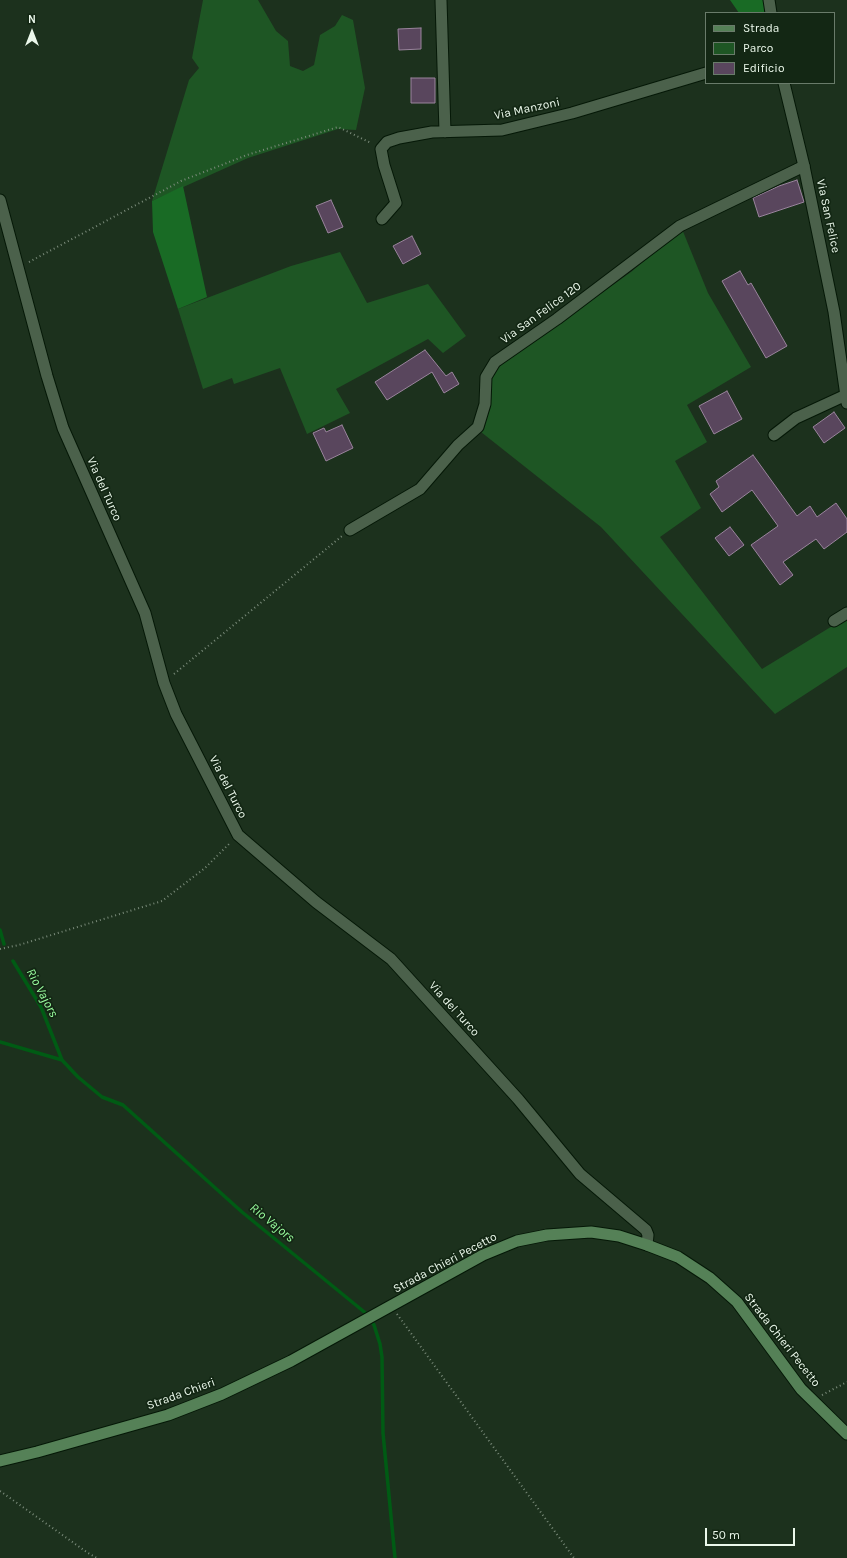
<!DOCTYPE html>
<html>
<head>
<meta charset="utf-8">
<style>
  body { margin:0 }
  #map { position:relative; width:847px; height:1558px; overflow:hidden; background:#1c311d; font-family:Karla,sans-serif }
  canvas { display:block }
  .legend { position:absolute; left:705px; top:12px; width:130px; height:72px; box-sizing:border-box; background:#132714; border:1px solid #697b6a; margin:0; padding:5px 7px; list-style:none; font-size:12px; color:#ebf8eb }
  .legend li { display:flex; align-items:center; gap:8px; height:20px }
  .legend b { width:20px; border:1px solid #697b6a }
  .north { position:absolute; left:12px; top:12px; width:40px; height:40px; -webkit-text-stroke:3px #132714; paint-order:stroke; rotate:0deg; font-size:11px; font-weight:700; line-height:16px; text-align:center; color:#ebf8eb }
  .north::after { content:''; display:block; margin:auto; width:14px; height:18px; background:#ebf8eb; clip-path:polygon(50% 0,100% 100%,50% 72%,0 100%) }
  .scale { position:absolute; left:705px; top:1528px; width:90px; height:18px; box-sizing:border-box; border:2px solid #ebf8eb; border-top:0; padding-left:5px; font-size:12px; line-height:14px; white-space:nowrap; color:#ebf8eb; -webkit-text-stroke:3px #132714; paint-order:stroke }
</style>
</head>
<body>
<div id="map">
<canvas width="847" height="1558"></canvas>
<ul class="legend">
<li><b style="height:5px;background:#558157"></b>Strada</li>
<li><b style="height:11px;background:#1e5624"></b>Parco</li>
<li><b style="height:11px;background:#59465d"></b>Edificio</li>
</ul>
<div class="north">N</div>
<div class="scale">50 m</div>
</div>
<script>
const ctx = document.querySelector('canvas').getContext('2d');
ctx.lineJoin = 'round';
function fill(path, color) {
  ctx.fillStyle = color;
  ctx.fill(path, 'evenodd');
}
function shape(rows) {
  const path = new Path2D();
  for (const r of rows) {
    path.moveTo(r[0], r[1]);
    for (let i = 2; i < r.length; i += 2) path.lineTo(r[i], r[i + 1]);
  }
  return path;
}
function trace(path, color, width, dash) {
  ctx.strokeStyle = color;
  ctx.lineWidth = width;
  ctx.lineCap = dash ? 'butt' : 'round';
  ctx.setLineDash(dash || []);
  ctx.stroke(path);
}
function write(font, color, halo, rows, align = 'center') {
  ctx.font = font + ' Karla,sans-serif';
  ctx.lineWidth = 3.5;
  ctx.setLineDash([]);
  ctx.textBaseline = 'middle';
  ctx.strokeStyle = halo;
  ctx.fillStyle = color;
  for (const [text, x, y, turn = 0] of rows) {
    ctx.save();
    ctx.translate(x, y);
    ctx.rotate((+turn || 0) * Math.PI / 180);
    ctx.textAlign = isNaN(turn) ? turn : align;
    if (halo) ctx.strokeText(text, 0, 0);
    ctx.fillText(text, 0, 0);
    ctx.restore();
  }
}
fill(shape([
  [203,0,258,0,276,31,288,41,290,66,303,71,314,65,320,35,335,26,342,15,353,20,365,88,356,130,338,129,248,158,152,201,189,80,199,68,192,58],
  [682,229,708,293,751,367,687,405,707,442,675,461,701,508,660,537,762,669,847,617,847,667,775,714,601,527,481,432,490,409,491,376,502,364,631,272],
  [340,252,367,303,428,284,466,336,443,353,428,339,336,389,350,413,307,434,280,368,234,384,232,378,203,389,178,309,291,266]
]), '#1e5624');
fill(shape([
  [730,0,764,0,766,13,739,13],
  [183,186,207,297,178,309,153,232,152,201]
]), '#196b25');
trace(shape([
  [0,930,4,944],
  [13,961,41,1007,62,1060,78,1077,102,1097,123,1105,242,1212,368,1315,374,1325,380,1344,382,1357,383,1433,395,1558],
  [0,1042,62,1060]
]), '#005b14', 3.5);
const building = shape([
  [421,28,421,49,399,50,398,29,421,28],
  [411,78,435,78,435,103,411,103,411,78],
  [797,180,804,202,759,217,753,198,779,186,797,180],
  [331,200,343,227,328,233,316,206,331,200],
  [412,236,421,254,403,264,393,246,412,236],
  [740,271,748,285,751,283,787,346,766,358,722,281,740,271],
  [425,350,446,376,452,372,459,384,444,393,432,372,387,400,375,382,425,350],
  [727,391,742,419,714,434,699,406,727,391],
  [834,412,845,428,824,443,813,427,834,412],
  [342,425,353,448,326,461,313,433,324,428,326,432,342,425],
  [753,455,797,516,810,506,817,517,836,503,847,519,847,532,824,549,816,539,783,562,793,575,780,585,751,545,778,526,752,490,722,512,710,494,719,487,716,481,753,455],
  [730,527,744,545,729,556,715,538,730,527]
]);
fill(building, '#59465d');
trace(building, '#9a849d', 1);
const minor = shape([
  [441,0,445,132],
  [0,200,47,376,63,428,145,613,164,683,176,714,238,835,316,902,391,959,518,1099,580,1174,646,1230,648,1235,647,1245],
  [382,219,396,203,384,165,381,149,387,142,399,138,432,132,502,130,572,113,706,73],
  [774,435,796,418,846,395],
  [350,530,420,489,458,445,478,427,485,404,486,377,495,362,557,319,680,226,804,166],
  [834,621,847,613]
]);
const tertiary = shape([
  [769,0,771,13],
  [784,83,804,166,834,312,847,403]
]);
const secondary = shape([
  [0,1461,37,1452,168,1415,222,1394,291,1361,483,1255,517,1241,547,1235,591,1232,619,1236,647,1245,678,1257,710,1278,737,1302,801,1389,847,1434]
]);
trace(minor, '#051807', 13);
trace(tertiary, '#051807', 13);
trace(secondary, '#051807', 13);
trace(shape([
  [29,262,181,181,247,155,338,127,371,143],
  [174,674,342,536],
  [0,949,19,945,162,901,205,868,230,843],
  [397,1314,574,1558],
  [822,1395,847,1382],
  [0,1491,88,1553,97,1558]
]), '#7a8b7a', 2, [1, 3]);
trace(minor, '#4b614b', 11);
trace(tertiary, '#4b614b', 11);
trace(secondary, '#558157', 11);
write('12px', '#ebf8eb', '#132714', [
  ["Via Manzoni",527,109,-12],
  ["Via San Felice",828,216,78],
  ["Via San Felice 120",541,313,-36],
  ["Via del Turco",104,489,66],
  ["Via del Turco",228,787,63],
  ["Via del Turco",454,1009,48],
  ["Strada Chieri Pecetto",445,1263,-28],
  ["Strada Chieri Pecetto",782,1340,52],
  ["Strada Chieri",181,1394,-20]
]);
write('italic 13px', '#9afe9f', '#132714', [
  ["Rio Vajors",42,993,62],
  ["Rio Vajors",272,1223,39]
]);
</script>
</body>
</html>
